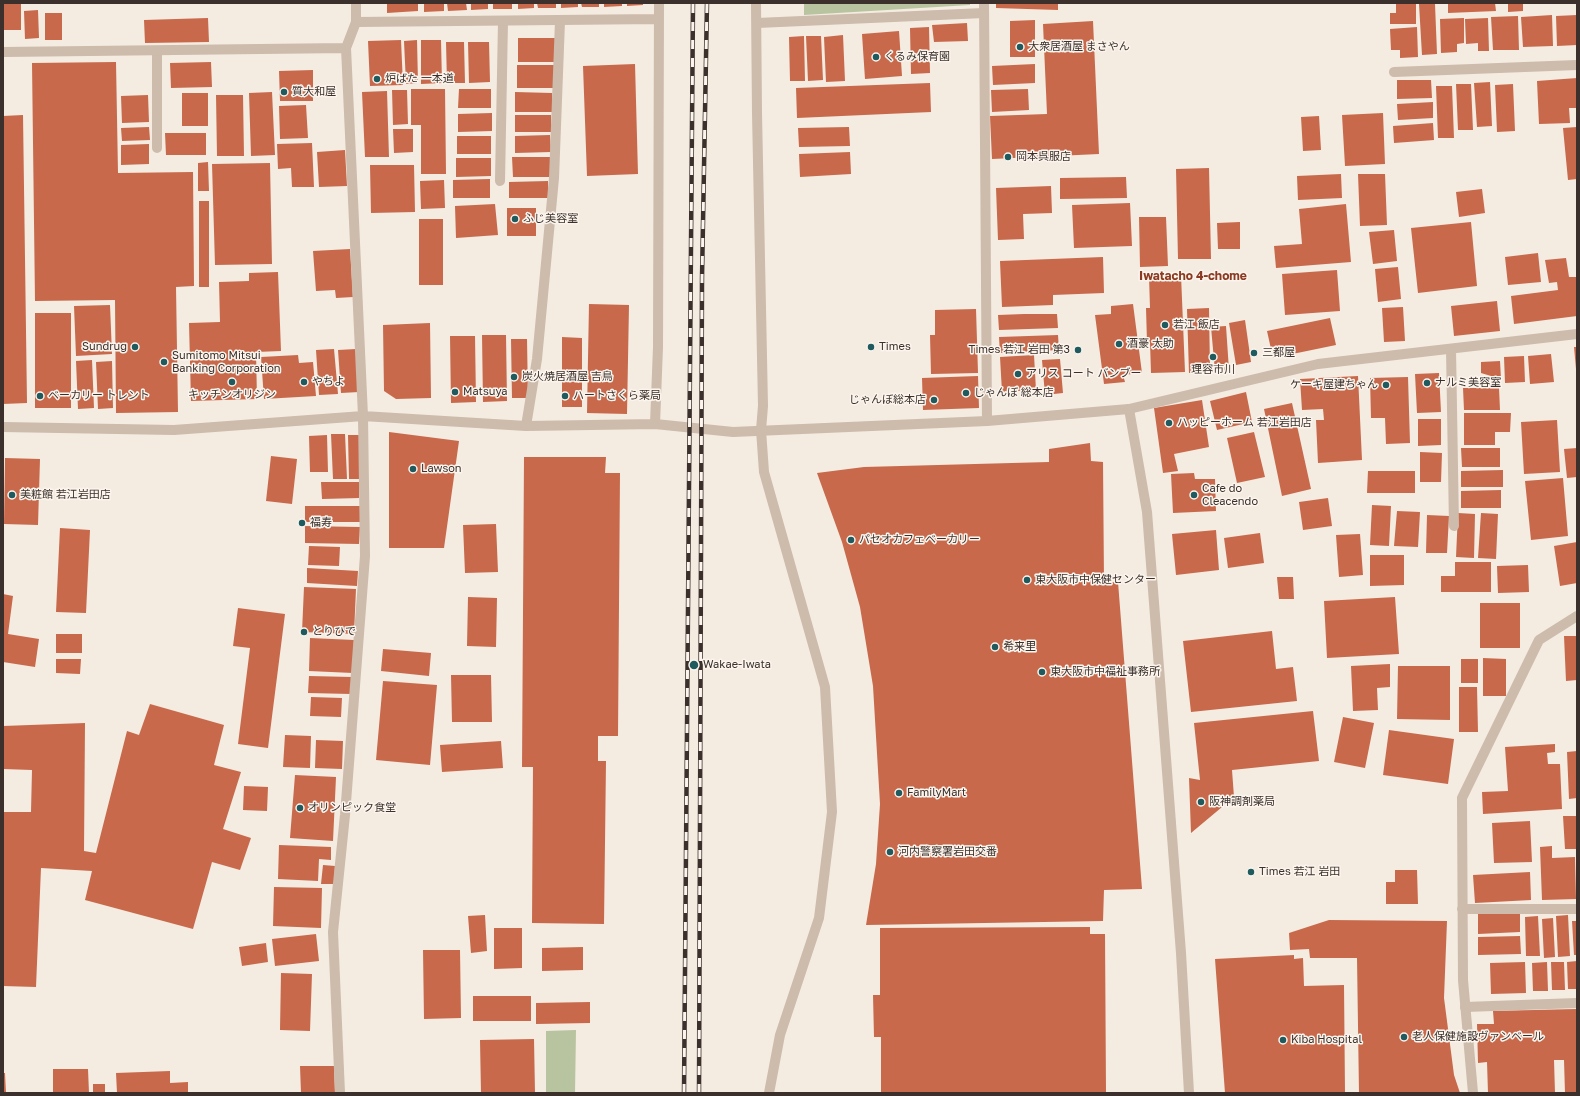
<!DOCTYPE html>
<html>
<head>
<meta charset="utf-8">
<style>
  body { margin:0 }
  #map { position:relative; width:1580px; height:1096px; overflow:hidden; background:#f4ebe1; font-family:"Golos Text",sans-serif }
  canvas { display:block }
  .frame { position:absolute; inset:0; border:4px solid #3b302b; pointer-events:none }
</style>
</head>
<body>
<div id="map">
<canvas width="1580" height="1096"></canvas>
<div class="frame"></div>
</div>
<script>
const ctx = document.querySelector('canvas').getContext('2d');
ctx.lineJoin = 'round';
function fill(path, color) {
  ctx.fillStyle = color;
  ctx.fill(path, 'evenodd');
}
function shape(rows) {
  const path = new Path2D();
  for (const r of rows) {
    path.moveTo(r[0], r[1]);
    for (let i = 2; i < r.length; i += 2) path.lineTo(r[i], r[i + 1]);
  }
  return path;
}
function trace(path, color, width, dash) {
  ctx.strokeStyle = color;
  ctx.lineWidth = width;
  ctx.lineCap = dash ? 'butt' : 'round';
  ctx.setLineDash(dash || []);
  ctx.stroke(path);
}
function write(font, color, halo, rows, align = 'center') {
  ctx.font = font + ' "Golos Text","Noto Sans JP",sans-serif';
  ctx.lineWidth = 3;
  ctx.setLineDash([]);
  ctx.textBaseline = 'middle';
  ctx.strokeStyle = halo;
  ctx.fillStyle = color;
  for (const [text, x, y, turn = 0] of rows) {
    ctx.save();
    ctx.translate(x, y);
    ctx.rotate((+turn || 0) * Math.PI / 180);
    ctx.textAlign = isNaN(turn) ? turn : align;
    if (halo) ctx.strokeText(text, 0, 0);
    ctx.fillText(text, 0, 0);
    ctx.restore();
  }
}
fill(shape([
  [804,3,970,3,970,5,804,15],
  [576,1030,575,1093,546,1093,546,1031]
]), '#b8c4a0');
fill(shape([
  [3,3,21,3,21,30,3,30],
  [387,3,418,3,418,11,387,13],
  [424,3,444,3,444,11,424,12],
  [447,3,466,3,467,10,448,11],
  [471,3,488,3,488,9,471,10],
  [493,3,512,3,512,9,493,9],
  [518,3,534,3,534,8,518,9],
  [537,3,556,3,556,8,538,8],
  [561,3,578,3,578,7,561,8],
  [581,3,599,3,599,7,582,7],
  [604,3,622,3,622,6,604,7],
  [627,3,643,3,643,5,627,6],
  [996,3,1058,3,1058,10,996,8],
  [1396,3,1416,3,1416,24,1390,24,1390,13,1396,13],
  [1448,3,1495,3,1496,11,1448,13],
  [1508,3,1523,3,1523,11,1508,12],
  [1419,4,1435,4,1437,54,1422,55],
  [38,10,39,38,25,39,24,11],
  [45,13,62,13,62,40,45,40],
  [1552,15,1553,46,1523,47,1521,17],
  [1577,15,1577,45,1557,46,1556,16],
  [1518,16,1519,50,1493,50,1491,17],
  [208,18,209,42,145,43,144,20],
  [1464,18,1464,43,1457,44,1457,52,1441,53,1440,19],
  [1488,18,1489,51,1478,51,1478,43,1466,44,1465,19],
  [1035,20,1035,57,1010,57,1010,21],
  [1093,21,1099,154,992,159,990,116,1047,114,1043,24],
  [967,23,968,41,934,42,932,25],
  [929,27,930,73,911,74,910,28],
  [1417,27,1418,57,1400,58,1400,50,1391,50,1390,29],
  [899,31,902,76,865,79,862,34],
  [843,35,845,81,826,82,824,37],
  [804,36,805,81,790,81,789,37],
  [806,36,821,36,823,80,808,81],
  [518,38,556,38,556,62,518,62],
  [401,40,403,85,370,86,368,41],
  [417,40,418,83,406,84,404,41],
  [421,40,441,40,442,83,421,84],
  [446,42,464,42,465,83,447,83],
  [468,42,489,42,490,82,469,83],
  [116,62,118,173,193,172,194,286,176,287,178,412,116,413,115,300,35,301,32,63],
  [211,62,212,87,171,88,170,63],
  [635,64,638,174,587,176,583,66],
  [1035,64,1035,83,993,85,992,66],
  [517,65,554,65,554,88,517,88],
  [313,70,313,101,280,101,279,71],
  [1577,78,1577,108,1569,108,1570,123,1539,124,1537,81],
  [1397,80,1431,80,1432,98,1397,99],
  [1490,82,1492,126,1477,127,1474,83],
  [930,83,931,112,797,118,796,88],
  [1456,84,1471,84,1473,130,1458,130],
  [1513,84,1515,131,1497,132,1495,85],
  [1436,86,1452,86,1454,138,1438,138],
  [411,89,445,89,446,174,421,174,421,125,411,125],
  [459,89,491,89,491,108,458,108],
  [1028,89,1029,110,992,112,991,90],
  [392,90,407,90,408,124,393,125],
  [387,91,389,157,365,157,362,92],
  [272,92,275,155,251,156,249,93],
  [515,92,552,93,552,112,515,112],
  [182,93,208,93,208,126,182,126],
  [148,95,149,122,122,123,121,96],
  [216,95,243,95,244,156,217,156],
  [1433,102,1433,118,1398,120,1397,104],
  [306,105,308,138,280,139,279,106],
  [492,113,492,131,458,132,458,114],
  [1383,113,1385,164,1345,166,1342,115],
  [23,115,27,403,3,404,3,116],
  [515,115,551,115,551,132,515,132],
  [1319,116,1321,150,1303,151,1301,117],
  [1433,123,1434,140,1394,143,1393,126],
  [149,127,150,140,122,141,121,128],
  [849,127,850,146,799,147,798,128],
  [1577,127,1577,179,1568,180,1563,128],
  [393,129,413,129,413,152,394,153],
  [165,133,206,133,206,155,166,155],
  [550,135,551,152,515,153,515,136],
  [457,136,491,136,491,154,457,154],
  [312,143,314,187,292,187,291,168,278,169,277,144],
  [149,144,149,164,121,165,121,145],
  [345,150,347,186,319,187,317,152],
  [850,152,851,174,800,177,799,154],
  [512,157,550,157,550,177,513,177],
  [456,158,491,158,491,176,456,177],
  [208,162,209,191,198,191,198,163],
  [270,163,272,264,215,265,212,164],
  [370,165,414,165,415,212,371,213],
  [1209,168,1211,259,1178,259,1176,169],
  [1341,174,1342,198,1298,200,1297,176],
  [1358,174,1385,174,1387,225,1360,226],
  [1126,177,1127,198,1060,199,1060,178],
  [490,179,490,198,453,198,453,180],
  [444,180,445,208,421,209,420,181],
  [548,181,548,198,509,198,509,182],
  [1051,186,1052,213,1023,214,1024,239,998,240,996,188],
  [1482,189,1485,213,1459,217,1456,192],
  [199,201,209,201,209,287,199,287],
  [1130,203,1132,246,1074,248,1072,205],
  [495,204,498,235,456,238,455,206],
  [1346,204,1351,262,1276,268,1274,246,1302,244,1299,209],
  [507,208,536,208,536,236,507,236],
  [1139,217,1166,217,1168,266,1140,267],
  [419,219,443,219,443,285,419,285],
  [1240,222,1240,249,1218,249,1217,223],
  [1471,222,1477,286,1418,293,1411,228],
  [1394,230,1397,261,1373,264,1369,232],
  [350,249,353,297,336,298,335,290,316,291,313,251],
  [1538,253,1541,282,1508,285,1505,257],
  [1103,257,1104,293,1053,295,1053,305,1002,307,1000,261],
  [1566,258,1569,277,1577,277,1577,316,1514,324,1511,296,1558,290,1557,282,1549,283,1545,260],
  [1398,267,1401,299,1378,302,1375,269],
  [1337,270,1340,311,1285,315,1282,274],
  [278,272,281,351,256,352,257,399,191,401,189,323,220,322,219,282,249,281,249,273],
  [1181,275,1185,372,1151,373,1150,342,1147,342,1146,308,1150,308,1149,276],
  [1497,301,1500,331,1454,336,1451,306],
  [589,304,629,305,627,414,587,413],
  [1133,304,1142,373,1123,375,1125,382,1104,384,1095,315,1111,314,1111,306],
  [110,305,112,354,76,356,74,306],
  [1403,307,1405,341,1384,342,1382,308],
  [1209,308,1210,372,1189,373,1187,309],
  [976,309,978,373,931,374,930,335,935,335,935,310],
  [35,313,71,313,71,408,35,408],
  [1024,314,1057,314,1058,328,999,330,998,315],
  [1330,318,1336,345,1273,358,1267,331],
  [1245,320,1251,362,1236,365,1229,323],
  [430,323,431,398,396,399,384,391,383,325],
  [1226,326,1229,370,1215,371,1211,327],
  [482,335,506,335,507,401,483,402],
  [1058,335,1059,350,1000,353,999,337],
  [450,336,475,336,476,402,451,403],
  [562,337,582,338,582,407,562,407],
  [511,339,527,339,528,398,512,398],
  [1574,347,1577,347,1577,369,1576,369],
  [334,349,338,394,319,395,316,350],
  [356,349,359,392,341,393,338,350],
  [1551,354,1554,382,1530,384,1528,356],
  [298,355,299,363,313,362,316,396,264,399,261,357],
  [1034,355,1036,390,1002,392,1000,357],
  [1524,356,1525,382,1505,383,1504,357],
  [1060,359,1063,393,1045,395,1042,360],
  [92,360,94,408,78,409,76,361],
  [112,361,113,408,98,409,96,362],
  [1500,361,1501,379,1481,373,1481,362],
  [1439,373,1441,412,1417,413,1415,374],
  [978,376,979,408,923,410,922,378],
  [1358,376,1362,460,1318,463,1316,420,1324,420,1323,409,1302,410,1300,379],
  [1408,377,1410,443,1386,444,1385,418,1371,418,1370,378],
  [1463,388,1499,388,1500,410,1464,410],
  [1246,392,1252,422,1217,430,1210,401],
  [1202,400,1209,447,1174,454,1178,471,1163,473,1154,408],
  [1292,403,1311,489,1282,496,1264,409],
  [1464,413,1511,413,1510,432,1495,432,1495,445,1464,445],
  [1418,419,1441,419,1441,445,1418,446],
  [1557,420,1560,472,1524,474,1521,422],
  [389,432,459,441,444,548,389,548],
  [1254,432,1265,477,1237,483,1227,438],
  [331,434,345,434,347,479,333,479],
  [327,435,328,472,310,472,309,436],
  [348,435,359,435,360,479,349,479],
  [1090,443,1091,461,1103,462,1104,582,1118,582,1142,889,1104,890,1103,921,866,925,876,864,880,804,873,686,860,607,842,542,817,473,864,467,1049,462,1049,449],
  [1461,448,1500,448,1500,467,1462,467],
  [1577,448,1577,477,1567,478,1564,449],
  [1420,452,1442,453,1441,482,1420,482],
  [271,456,297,459,292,504,266,501],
  [524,457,606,457,605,473,620,473,618,736,598,736,598,761,606,761,604,924,532,923,533,767,522,767],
  [5,458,40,459,38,525,4,524],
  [1503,470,1503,487,1461,487,1461,471],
  [1368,471,1415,471,1415,493,1367,493],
  [1194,473,1195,479,1215,479,1216,511,1173,513,1171,474],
  [1563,478,1568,536,1531,540,1525,481],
  [321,482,359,482,359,498,322,499],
  [1501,490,1501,508,1461,508,1461,491],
  [1328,498,1332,526,1303,530,1299,502],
  [1372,505,1391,506,1389,546,1370,545],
  [305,506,360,506,360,522,305,522],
  [1397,511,1420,512,1418,547,1394,546],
  [1458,513,1475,514,1474,558,1456,557],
  [1481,513,1498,514,1496,559,1478,558],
  [1427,515,1449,516,1447,553,1426,553],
  [496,524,498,572,465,573,463,525],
  [305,526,360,527,359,544,305,543],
  [60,528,90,530,86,613,56,612],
  [1216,530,1219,570,1176,575,1172,534],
  [1260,533,1264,563,1228,568,1224,538],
  [1360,534,1363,575,1339,577,1336,535],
  [1577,542,1577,583,1560,586,1554,546],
  [309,546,340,547,339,566,308,565],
  [1370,555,1404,555,1404,585,1370,586],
  [1455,562,1491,562,1491,592,1441,592,1441,576,1455,576],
  [1528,565,1529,592,1498,593,1497,566],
  [307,568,358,571,357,586,307,583],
  [1277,577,1293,577,1294,599,1279,599],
  [304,587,356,589,354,634,302,632],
  [3,594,13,596,8,634,39,639,35,667,3,662],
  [468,597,497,598,496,647,467,646],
  [1395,597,1399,654,1327,658,1324,601],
  [1480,603,1520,603,1520,648,1480,648],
  [238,608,285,614,268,748,238,744,250,648,233,646],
  [1272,631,1276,669,1293,667,1297,701,1191,712,1183,641],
  [56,634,82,634,82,653,56,653],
  [1564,636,1577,636,1577,680,1566,681],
  [310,638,354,640,353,673,309,671],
  [383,649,431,653,429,676,381,671],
  [1483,658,1506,659,1506,696,1483,696],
  [56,659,81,659,80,674,56,673],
  [1461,659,1478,659,1478,683,1461,683],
  [1390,664,1390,687,1377,688,1378,710,1353,711,1351,666],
  [1398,666,1450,666,1450,720,1397,719],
  [451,675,491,675,492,722,452,722],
  [309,676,352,677,351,694,308,693],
  [383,681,437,685,430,765,376,760],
  [1459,687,1477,687,1478,732,1459,732],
  [311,697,342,698,341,717,310,716],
  [150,704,224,725,214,765,241,772,223,829,251,838,240,870,212,862,193,929,85,900,92,871,41,868,36,987,3,986,3,812,31,812,32,770,3,769,3,726,85,723,84,851,96,853,127,731,139,735],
  [1313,711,1319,761,1232,770,1234,797,1191,833,1189,778,1200,780,1194,723],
  [1343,717,1374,723,1365,768,1334,762],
  [1389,730,1454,739,1448,784,1383,775],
  [285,735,311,736,310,768,283,767],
  [316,740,343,741,342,769,315,768],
  [501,741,503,768,442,772,440,745],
  [1555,744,1555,752,1547,753,1548,764,1560,764,1562,809,1483,814,1482,792,1508,791,1505,747],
  [1577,751,1577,798,1569,799,1567,752],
  [295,775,336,777,333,841,290,838],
  [244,786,268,787,267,811,243,810],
  [1563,816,1577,816,1577,849,1565,849],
  [1530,821,1532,862,1494,863,1492,823],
  [279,845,331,847,331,860,319,859,318,881,278,879],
  [1552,846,1552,858,1575,857,1576,899,1542,900,1540,847],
  [323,865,335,866,334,884,321,884],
  [1395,870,1417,870,1418,904,1386,904,1386,882,1395,882],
  [1530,872,1531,900,1475,903,1473,875],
  [274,887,322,888,321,928,273,926],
  [1520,912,1520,932,1478,934,1478,914],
  [485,915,487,951,471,953,468,916],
  [1568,915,1570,956,1558,957,1556,916],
  [1538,916,1540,956,1526,956,1525,917],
  [1553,918,1555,957,1544,958,1542,919],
  [1329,920,1447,921,1444,998,1454,1075,1460,1093,1359,1093,1357,958,1310,958,1309,949,1290,950,1289,933],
  [1572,921,1577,921,1577,955,1574,955],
  [1090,927,1090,934,1105,934,1106,1093,881,1093,881,1037,874,1037,873,995,880,995,880,928],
  [494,928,522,928,522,968,494,969],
  [316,934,319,961,275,966,272,939],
  [1520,936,1521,954,1478,955,1478,937],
  [266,943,268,962,242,966,239,947],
  [583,947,583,970,542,971,542,948],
  [423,950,460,950,461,1018,424,1019],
  [1294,955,1294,959,1303,958,1304,986,1344,985,1345,1093,1225,1093,1215,959],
  [1577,961,1577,989,1568,989,1567,962],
  [1525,962,1526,993,1491,994,1490,963],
  [1547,962,1548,991,1533,991,1532,963],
  [1551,962,1564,962,1565,990,1552,990],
  [281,973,312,974,310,1031,280,1030],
  [473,996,531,996,531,1021,473,1021],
  [590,1002,590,1023,536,1024,536,1003],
  [1576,1009,1577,1093,1565,1093,1564,1060,1554,1060,1555,1093,1488,1093,1487,1062,1478,1063,1477,1024,1494,1024,1493,1011],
  [534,1039,535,1093,481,1093,480,1040],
  [300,1066,334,1066,335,1093,301,1093],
  [53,1069,88,1069,89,1093,53,1093],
  [170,1071,170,1083,188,1082,188,1093,117,1093,116,1073],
  [3,1073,5,1073,6,1093,3,1093],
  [93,1084,105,1084,105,1093,93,1093]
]), '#c8694b');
trace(shape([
  [757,23,984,13],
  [157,148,157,51],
  [500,181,503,21],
  [526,426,537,359,554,178,560,21],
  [1465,1007,1577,1003]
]), '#cdbbac', 10);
trace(shape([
  [984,3,987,421],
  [356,22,658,19],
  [3,52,346,48],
  [1394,72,1577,65],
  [1451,349,1454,526],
  [655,424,658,347,659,3],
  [3,427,174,430,363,416,526,426,655,424,733,432,987,421,1129,409,1318,364,1577,334],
  [1462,909,1577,909],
  [340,1093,333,932,345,815,365,556,363,416,346,48,356,22,356,3],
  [1473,1093,1463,980,1462,798,1539,640,1577,616]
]), '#cdbbac', 10);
trace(shape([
  [756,3,757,113,763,406,761,430,764,472,825,687,832,812,819,918,780,1035,769,1093],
  [1129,409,1147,512,1181,953,1189,1093]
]), '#cdbbac', 10);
const rail = shape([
  [684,1093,693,3],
  [699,1093,702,278,707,3]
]);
trace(rail, '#3b302b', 4.5);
trace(rail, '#fbf5ee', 3, [9]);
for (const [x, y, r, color] of [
  [1020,47,4,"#1f5a5e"],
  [876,57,4,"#1f5a5e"],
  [377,79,4,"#1f5a5e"],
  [284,92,4,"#1f5a5e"],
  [1008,157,4,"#1f5a5e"],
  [515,219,4,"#1f5a5e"],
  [1165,325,4,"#1f5a5e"],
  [1119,344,4,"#1f5a5e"],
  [135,347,4,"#1f5a5e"],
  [871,347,4,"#1f5a5e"],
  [1078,350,4,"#1f5a5e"],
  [1254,353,4,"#1f5a5e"],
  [1213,357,4,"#1f5a5e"],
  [164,362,4,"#1f5a5e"],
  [1018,374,4,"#1f5a5e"],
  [514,377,4,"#1f5a5e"],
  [232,382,4,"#1f5a5e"],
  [304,382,4,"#1f5a5e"],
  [1427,383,4,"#1f5a5e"],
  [1386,385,4,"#1f5a5e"],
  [455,392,4,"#1f5a5e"],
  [966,393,4,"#1f5a5e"],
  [40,396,4,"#1f5a5e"],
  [565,396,4,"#1f5a5e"],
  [934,400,4,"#1f5a5e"],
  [1169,423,4,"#1f5a5e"],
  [413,469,4,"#1f5a5e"],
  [12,495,4,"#1f5a5e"],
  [1194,495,4,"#1f5a5e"],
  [302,523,4,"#1f5a5e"],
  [851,540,4,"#1f5a5e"],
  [1027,580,4,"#1f5a5e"],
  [304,632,4,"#1f5a5e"],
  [995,647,4,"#1f5a5e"],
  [694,665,5,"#1f5a5e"],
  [1042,672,4,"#1f5a5e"],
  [899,793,4,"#1f5a5e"],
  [1201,802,4,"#1f5a5e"],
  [300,808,4,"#1f5a5e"],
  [890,852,4,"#1f5a5e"],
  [1251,872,4,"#1f5a5e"],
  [1404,1037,4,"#1f5a5e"],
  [1283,1040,4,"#1f5a5e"]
]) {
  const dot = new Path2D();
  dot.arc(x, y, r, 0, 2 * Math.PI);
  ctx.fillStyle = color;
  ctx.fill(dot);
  trace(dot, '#fbf5ee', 1.5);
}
write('11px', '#3b302b', '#fbf5ee', [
  ["大衆居酒屋 まさやん",1028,47],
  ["くるみ保育園",884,57],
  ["炉ばた 一本道",385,79],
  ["質大和屋",292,92],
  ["岡本呉服店",1016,157],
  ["ふじ美容室",523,219],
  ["若江 飯店",1173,325],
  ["酒豪 太助",1127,344],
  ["Sundrug",127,347,"right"],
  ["Times",879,347],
  ["Times 若江 岩田 第3",1070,350,"right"],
  ["三都屋",1262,353],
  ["Sumitomo Mitsui",172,356],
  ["Banking Corporation",172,369],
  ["理容市川",1213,370,"center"],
  ["アリス コート バンブー",1026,374],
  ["炭火焼居酒屋 吉鳥",522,377],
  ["やちよ",312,382],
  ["ナルミ美容室",1435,383],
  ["ケーキ屋建ちゃん",1378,385,"right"],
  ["Matsuya",463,392],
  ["じゃんぼ 総本店",974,393],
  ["キッチンオリジン",232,395,"center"],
  ["ベーカリー トレント",48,396],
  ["ハートさくら薬局",573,396],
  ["じゃんぼ総本店",926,400,"right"],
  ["ハッピーホーム 若江岩田店",1177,423],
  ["Lawson",421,469],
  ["Cafe do",1202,489],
  ["Cleacendo",1202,502],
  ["美粧館 若江岩田店",20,495],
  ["福寿",310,523],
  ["パセオカフェベーカリー",859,540],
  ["東大阪市中保健センター",1035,580],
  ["とりひで",312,632],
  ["希来里",1003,647],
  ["Wakae-Iwata",703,665],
  ["東大阪市中福祉事務所",1050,672],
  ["FamilyMart",907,793],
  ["阪神調剤薬局",1209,802],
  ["オリンピック食堂",308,808],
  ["河内警察署岩田交番",898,852],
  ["Times 若江 岩田",1259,872],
  ["老人保健施設ヴァンベール",1412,1037],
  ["Kiba Hospital",1291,1040]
], 'left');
write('bold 12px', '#8c3b22', '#fbf5ee', [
  ["Iwatacho 4-chome",1193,276]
]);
</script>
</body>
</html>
